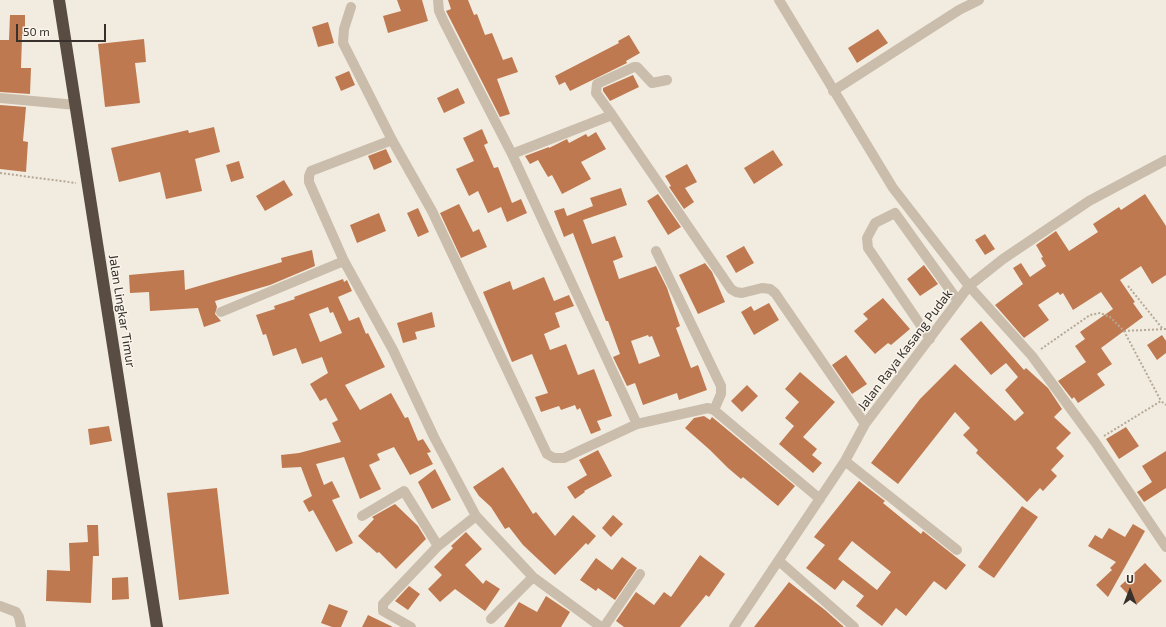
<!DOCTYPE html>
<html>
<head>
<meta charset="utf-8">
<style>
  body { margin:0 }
  #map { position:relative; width:1166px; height:627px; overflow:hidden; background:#f2ece0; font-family:"Exo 2",sans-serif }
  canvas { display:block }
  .north { position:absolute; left:1110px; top:571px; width:40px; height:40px; -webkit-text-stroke:3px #f9f5ec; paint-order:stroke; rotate:0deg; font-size:11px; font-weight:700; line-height:16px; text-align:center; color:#38312b }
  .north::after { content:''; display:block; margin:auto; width:14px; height:18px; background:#38312b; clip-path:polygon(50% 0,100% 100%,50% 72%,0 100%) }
  .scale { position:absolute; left:16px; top:24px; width:90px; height:18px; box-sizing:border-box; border:2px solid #38312b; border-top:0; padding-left:5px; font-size:12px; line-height:14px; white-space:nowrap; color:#38312b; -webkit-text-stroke:3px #f9f5ec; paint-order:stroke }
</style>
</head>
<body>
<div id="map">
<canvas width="1166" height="627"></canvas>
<div class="north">U</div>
<div class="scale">50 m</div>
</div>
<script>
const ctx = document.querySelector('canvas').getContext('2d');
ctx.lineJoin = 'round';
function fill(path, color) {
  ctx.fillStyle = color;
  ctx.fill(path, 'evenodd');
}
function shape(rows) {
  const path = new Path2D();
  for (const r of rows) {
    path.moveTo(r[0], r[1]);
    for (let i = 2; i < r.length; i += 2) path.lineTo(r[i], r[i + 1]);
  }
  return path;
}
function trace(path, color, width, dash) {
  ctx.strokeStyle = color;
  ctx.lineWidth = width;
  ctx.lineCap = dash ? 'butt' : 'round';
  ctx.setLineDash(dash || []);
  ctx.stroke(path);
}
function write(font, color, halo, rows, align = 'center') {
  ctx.font = font + ' "Exo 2",sans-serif';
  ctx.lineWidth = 3;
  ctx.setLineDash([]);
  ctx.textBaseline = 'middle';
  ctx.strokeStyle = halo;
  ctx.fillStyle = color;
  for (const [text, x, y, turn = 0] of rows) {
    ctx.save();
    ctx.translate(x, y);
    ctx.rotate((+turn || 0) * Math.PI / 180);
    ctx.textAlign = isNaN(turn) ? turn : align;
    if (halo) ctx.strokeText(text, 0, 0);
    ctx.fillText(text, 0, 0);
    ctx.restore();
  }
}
fill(shape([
  [397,0,422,0,428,21,388,33,383,16,401,11],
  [448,0,468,0,474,15,477,14,485,35,492,33,503,60,512,57,518,72,497,79,510,114,500,117,446,11,451,9],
  [10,15,25,15,25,37,22,37,21,68,31,68,30,94,0,92,0,40,9,40],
  [328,22,334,43,318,47,312,27],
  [878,29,888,43,857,63,848,48],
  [629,35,640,53,626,61,627,63,570,91,565,82,559,85,555,76,619,43,618,41],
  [144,39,146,62,135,63,140,103,105,107,98,44],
  [349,71,355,85,341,91,335,77],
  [633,75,639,87,610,101,603,91,603,88],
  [458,88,465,103,444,113,437,98],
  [0,105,26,107,23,141,28,142,26,172,0,169],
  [214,127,220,152,195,159,202,191,166,199,160,172,119,182,111,148,188,130,189,133],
  [482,129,488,143,484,145,494,168,498,167,512,203,521,199,527,213,507,222,501,207,488,213,478,191,469,196,456,169,474,161,463,138],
  [596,132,606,149,581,162,591,179,562,194,552,175,548,177,538,160,530,164,525,156,549,147,549,148,567,139,569,143,586,134,588,137],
  [386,149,392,162,374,170,368,156],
  [773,150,783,165,754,184,744,168],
  [239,161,244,178,231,182,226,165],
  [687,164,697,182,685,188,694,202,684,209,669,187,671,186,665,176],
  [284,180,293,195,265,211,256,196],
  [621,188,627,205,583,220,592,244,615,236,623,257,613,261,619,279,656,266,667,288,680,326,676,328,691,368,698,365,707,390,679,400,677,393,643,405,635,383,627,386,613,357,620,354,608,321,606,321,573,233,564,237,554,211,564,208,567,216,593,206,590,198],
  [648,335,649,337,652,336,660,356,639,364,631,341],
  [658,194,681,227,668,235,647,201],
  [1145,194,1166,226,1166,275,1152,284,1141,266,1120,280,1135,302,1133,303,1143,317,1101,348,1112,364,1097,374,1105,385,1078,403,1074,397,1072,399,1058,381,1086,362,1075,346,1085,339,1080,332,1113,309,1101,292,1073,310,1063,293,1060,295,1058,292,1038,305,1049,320,1024,338,995,305,1023,284,1013,268,1021,263,1030,277,1046,266,1041,258,1043,257,1036,245,1056,231,1069,251,1098,232,1093,224,1119,207,1121,210],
  [459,204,473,232,479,229,487,247,461,258,440,213],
  [418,208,429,232,418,237,407,213],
  [379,213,386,231,357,243,350,225],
  [985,234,995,249,985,255,975,240],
  [744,246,754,263,736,273,726,256],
  [312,250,315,266,270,285,215,301,217,307,215,314,221,321,204,327,198,308,150,311,149,292,130,293,129,275,184,270,185,290,282,262,281,258],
  [705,263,712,272,725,302,698,314,679,275],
  [924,265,938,284,920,296,907,279],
  [544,277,554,301,569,295,574,306,555,313,560,327,544,334,550,350,566,344,578,375,594,369,612,416,597,421,601,430,591,434,580,408,577,410,575,405,561,410,559,406,541,412,535,397,548,393,532,354,512,362,483,292,510,281,513,290],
  [343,279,344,282,347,280,352,291,338,297,349,321,359,317,366,334,368,333,385,367,345,385,360,410,391,393,405,418,408,417,418,441,423,439,431,452,427,453,433,464,410,475,394,447,377,454,380,460,369,465,381,489,360,499,344,457,316,464,324,485,332,481,340,497,332,500,353,543,336,552,313,510,309,512,303,501,312,496,301,467,282,468,281,455,299,453,341,442,332,423,338,420,326,398,320,401,310,384,328,373,322,357,302,364,296,348,273,356,266,334,263,335,256,315,275,309,274,306,295,299,294,297],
  [328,307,330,313,333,312,342,333,320,342,309,314],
  [883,298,910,329,891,345,888,343,875,354,854,331,868,319,863,314],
  [769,303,779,320,754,335,741,312,751,306,754,311],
  [432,312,435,327,415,332,417,339,403,343,397,323],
  [981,321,1024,370,1026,368,1048,388,1062,409,1054,417,1071,433,1056,448,1064,456,1051,470,1057,476,1043,491,1040,488,1027,502,976,453,978,450,963,435,970,428,955,412,898,484,871,463,920,399,955,364,1015,421,1024,413,1005,390,1018,377,1006,363,991,375,960,339],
  [1162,335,1166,341,1166,353,1157,360,1147,345],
  [846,355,867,384,852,394,832,365],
  [800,372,835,402,803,437,817,449,812,455,822,463,813,473,779,444,794,426,785,418,799,402,785,389],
  [747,385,758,396,742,412,731,401],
  [704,416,710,420,712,417,795,486,778,506,743,477,741,479,728,468,710,450,685,428,694,418],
  [109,426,112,441,90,445,88,429],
  [1126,427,1139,446,1119,459,1106,439],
  [598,450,612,476,584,491,585,492,575,499,567,487,587,475,579,460],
  [1166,451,1166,488,1144,502,1137,492,1152,482,1142,466],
  [503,467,533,514,536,512,555,536,573,515,596,536,588,545,586,543,555,575,523,545,509,527,505,529,491,507,479,496,473,487],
  [435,469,451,500,432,509,418,482],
  [859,481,885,501,883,503,921,534,923,531,966,565,946,590,934,581,906,616,896,608,882,626,856,606,864,596,843,580,835,590,806,568,825,545,814,537],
  [852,541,891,572,877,590,838,559],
  [217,488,229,594,179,600,167,493],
  [395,504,418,526,426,539,396,569,379,552,377,553,358,536,374,519,372,517],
  [1022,506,1038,517,994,578,978,567],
  [613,515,623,524,611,537,602,528],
  [1133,524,1145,531,1108,597,1096,585,1112,570,1110,568,1116,562,1088,546,1095,535,1102,539,1109,528,1125,537],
  [87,525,98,525,99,556,93,556,91,603,46,601,47,570,70,571,69,543,88,542],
  [466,532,482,549,465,565,483,584,486,580,500,589,485,611,455,589,440,602,428,589,442,575,434,567,453,548,451,546],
  [700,555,725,574,709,597,706,595,680,627,624,627,616,621,636,592,654,605,664,592,671,597],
  [622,557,637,568,615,600,598,588,596,591,580,580,596,558,612,570],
  [1145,563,1162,581,1137,604,1120,586],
  [128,577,129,599,112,600,112,578],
  [789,582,825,610,844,627,754,627],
  [409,586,420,594,408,610,395,601],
  [546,596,570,612,561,627,504,627,519,602,537,612],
  [329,604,348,611,341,627,332,627,321,623],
  [368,615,393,627,362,627]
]), '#bf7950');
trace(shape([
  [0,173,76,183],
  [1128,286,1162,328],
  [1124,331,1166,329],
  [1041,349,1090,315,1100,313,1110,317,1124,331,1161,401],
  [1104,436,1161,401,1166,405]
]), '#b6a896', 2, [2, 2]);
trace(shape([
  [438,0,439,11,444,22,512,154,637,424],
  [779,0,893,188,969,286,1032,356,1095,442,1166,547],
  [351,7,344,29,343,43,392,140,432,211,547,454,554,458,564,458,637,424,708,408,714,410,820,499],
  [833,91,959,10,979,0],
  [0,98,76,105],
  [612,115,596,93,597,84,599,83,634,67,637,67,652,83,667,80],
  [392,140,311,171,309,176,309,182,344,261,393,350,434,437,476,516,533,577,601,627],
  [512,154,612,115,731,289,736,292,742,293,762,288,770,289,775,293,865,424],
  [656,251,721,386,721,394,714,410],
  [221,312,344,261],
  [930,339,868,248,867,238,875,223,895,213,958,301],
  [845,461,957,550],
  [362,516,404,491,438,546],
  [779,561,854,627],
  [0,606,16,612,19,617,21,627],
  [491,619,533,577],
  [411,627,383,611,383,604,438,546,476,516],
  [604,627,640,574],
  [734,627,845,461,865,424,969,286,1003,259,1089,201,1166,160]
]), '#cabdac', 10);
trace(shape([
  [59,0,157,627]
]), '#594c42', 12);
write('13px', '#38312b', '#f9f5ec', [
  ["Jalan Lingkar Timur",122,311,81],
  ["Jalan Raya Kasang Pudak",905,350,-53]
]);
</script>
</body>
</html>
